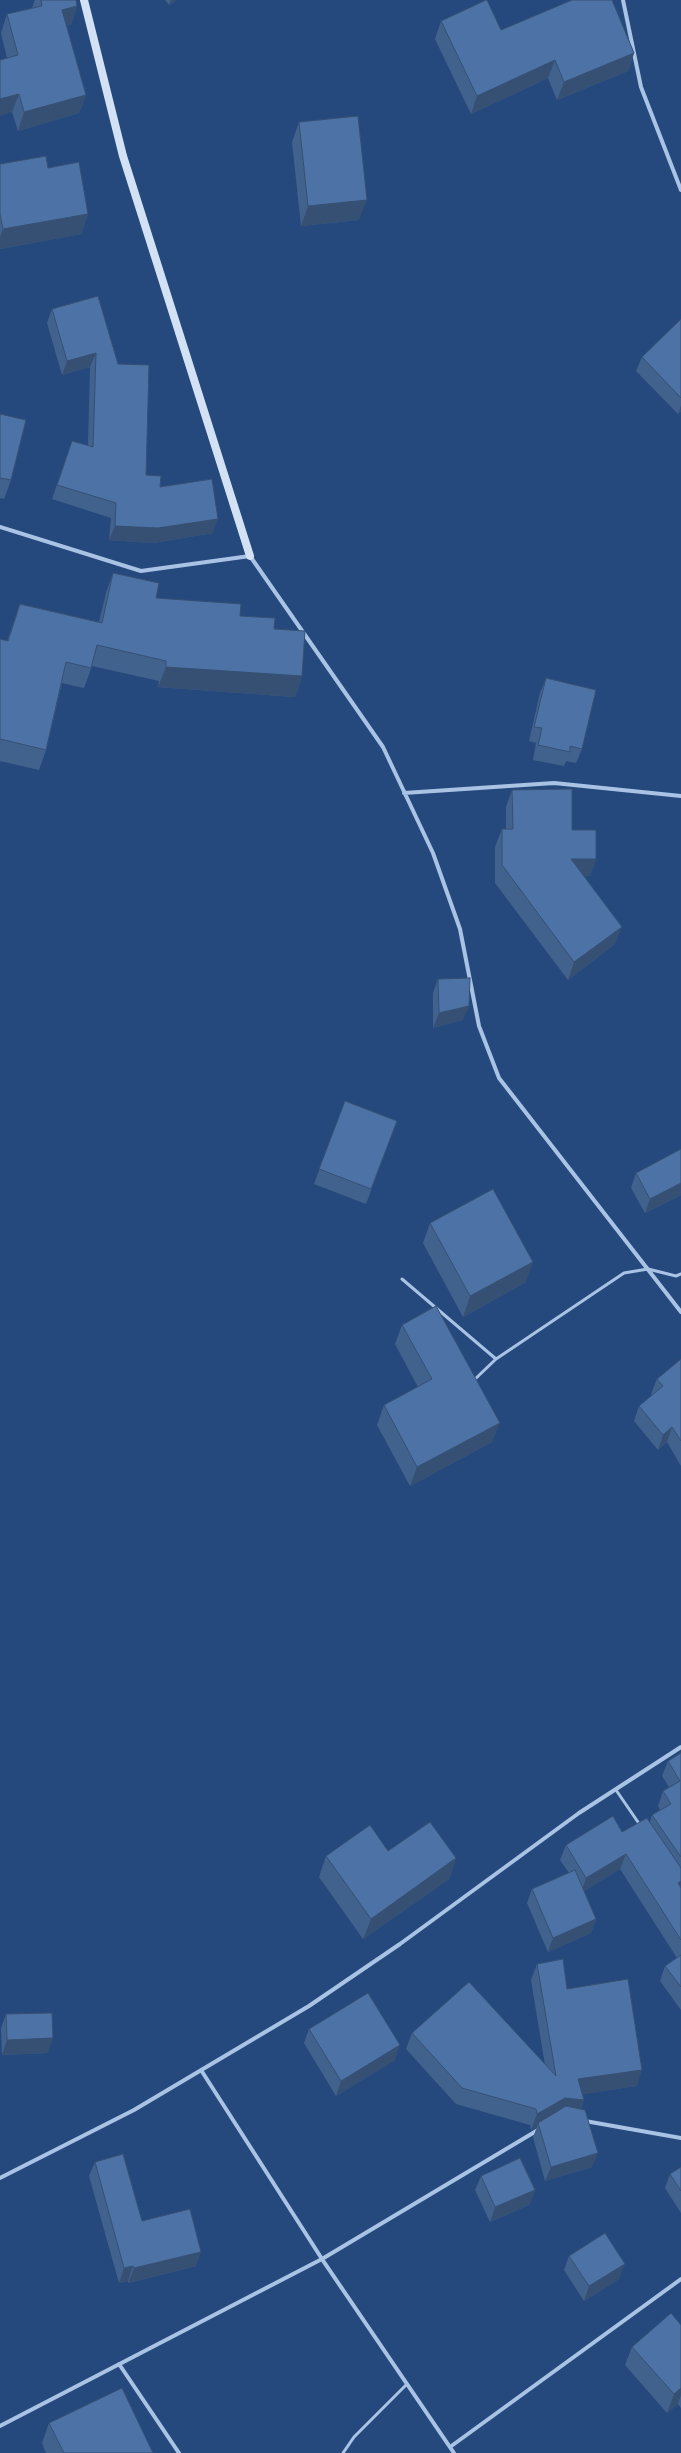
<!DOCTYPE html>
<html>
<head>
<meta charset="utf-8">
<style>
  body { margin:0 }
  canvas { display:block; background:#25497d }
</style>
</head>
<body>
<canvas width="681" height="2453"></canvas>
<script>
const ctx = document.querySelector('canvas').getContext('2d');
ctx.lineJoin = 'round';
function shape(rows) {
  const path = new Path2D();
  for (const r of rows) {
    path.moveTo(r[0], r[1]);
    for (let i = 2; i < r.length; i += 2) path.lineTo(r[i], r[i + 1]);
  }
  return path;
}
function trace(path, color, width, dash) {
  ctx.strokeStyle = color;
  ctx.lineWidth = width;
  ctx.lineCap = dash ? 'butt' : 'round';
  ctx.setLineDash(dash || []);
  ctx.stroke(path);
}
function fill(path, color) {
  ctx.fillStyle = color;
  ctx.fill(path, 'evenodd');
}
trace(shape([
  [402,1279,496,1359],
  [473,1381,496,1359,624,1273,648,1269,676,1276,681,1274],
  [616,1790,640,1825],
  [343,2453,354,2437,407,2384]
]), '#a9c3e5', 3);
trace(shape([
  [623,0,641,87,681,190],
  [0,527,141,571,250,556,383,747,433,853,460,929,479,1026,499,1078,681,1312],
  [404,793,554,783,681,796],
  [201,2070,322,2259,454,2453],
  [585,2121,681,2138],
  [0,2178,134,2110,309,2006,400,1944,579,1813,681,1747],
  [119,2364,179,2453],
  [0,2426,322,2259,538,2130],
  [450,2447,681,2279]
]), '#a9c3e5', 4);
trace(shape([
  [84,0,123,156,250,556]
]), '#d3e1f5', 8);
fill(shape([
  [35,0,76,0,77,6,71,24,66,26,86,95,79,113,18,131,12,112,7,58,1,33,7,14,32,8],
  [165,0,177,0,169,5],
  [441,21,501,30,634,53,628,71,557,100,548,78,471,114,435,39],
  [299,122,359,220,301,226,292,142],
  [0,164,48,168,88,214,81,234,0,249],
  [98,296,146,475,213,533,153,543,109,540,111,518,52,499,72,441,88,446,90,367,62,375,47,323,52,309],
  [681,319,681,411,678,414,636,371,642,357],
  [0,414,11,480,4,499,0,498],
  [113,573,156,598,240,616,274,629,302,676,295,697,158,687,159,681,92,666,84,688,62,683,46,750,39,770,0,761,0,639,7,641,20,604,99,622,106,593],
  [546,678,582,749,576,763,566,761,564,766,533,760,536,743,529,741,540,693],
  [512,790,572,830,596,859,590,876,584,876,615,944,568,980,495,883,495,847,502,829,506,829,506,807],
  [438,979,463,1020,433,1028,433,993],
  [345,1101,397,1121,366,1204,314,1184],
  [681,1149,681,1195,645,1213,631,1188,636,1173],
  [430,1223,526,1282,463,1317,423,1243],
  [402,1325,492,1442,410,1486,377,1425,384,1405,418,1387,395,1344],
  [681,1359,681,1466,667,1442,658,1450,634,1421,639,1406,652,1395,651,1394,657,1379],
  [681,1753,681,2010,660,1981,665,1966,677,1958,620,1869,584,1891,596,1919,591,1933,548,1952,527,1903,532,1889,569,1873,560,1860,566,1845,622,1832,650,1822,652,1815,660,1810,658,1806,663,1791,669,1787,662,1776,668,1761],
  [388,1851,456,1858,449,1879,363,1939,319,1877,326,1856],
  [537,1964,567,1989,637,2086,582,2094,584,2100,581,2109,592,2167,545,2181,533,2137,537,2127,531,2130,530,2125,456,2104,406,2049,412,2033,545,2065,531,1980],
  [6,2014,48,2053,2,2055,1,2028],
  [309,2029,395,2060,336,2096,304,2043],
  [95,2162,142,2221,196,2266,128,2283,128,2281,119,2283,89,2176],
  [681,2167,681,2213,665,2188,670,2174],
  [481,2176,535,2190,529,2205,490,2222,475,2190],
  [569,2256,619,2279,584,2301,564,2270],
  [681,2325,681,2408,678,2404,667,2413,625,2365,632,2347],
  [49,2423,153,2453,46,2453,42,2443]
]), '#42628e');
fill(shape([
  [171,0,177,0,169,5],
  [77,6,71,24,55,29,62,10],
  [634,53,628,71,557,100,564,82],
  [555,60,548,78,471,114,477,96],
  [19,94,12,112,0,116,0,99],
  [86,95,79,113,18,131,24,112],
  [367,200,359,220,301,226,308,206],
  [88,214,81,234,0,249,0,237,3,229],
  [96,353,90,367,62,375,67,361],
  [681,405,681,411,678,414],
  [218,519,213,533,153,543,109,540,115,526],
  [166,667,302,676,295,697,158,687],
  [571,859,596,859,590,876,565,877],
  [622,927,615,944,568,980,574,962],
  [469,1006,463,1020,433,1028,439,1013],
  [681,1183,681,1195,645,1213,650,1199],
  [533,1262,526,1282,463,1317,470,1296],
  [500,1423,492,1442,410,1486,417,1467],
  [672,1427,667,1442,658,1450,663,1435],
  [626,1854,620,1869,581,1893,586,1878],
  [456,1858,449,1879,363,1939,371,1919],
  [681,1881,681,1892,678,1883],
  [596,1919,591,1933,548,1952,553,1938],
  [53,2038,48,2053,2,2055,7,2040],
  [400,2045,395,2060,336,2096,341,2081],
  [642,2070,637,2086,572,2096,578,2079],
  [565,2098,584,2100,578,2117,538,2123,537,2127,531,2130,537,2114],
  [598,2153,592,2167,545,2181,551,2167],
  [535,2190,529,2205,490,2222,495,2207],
  [201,2252,196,2266,128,2283,134,2268],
  [625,2264,619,2279,584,2301,589,2286],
  [133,2266,128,2281,119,2283,124,2268],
  [681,2388,681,2395,678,2404,667,2413,674,2394]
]), '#365074');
const building = shape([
  [41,0,76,0,77,6,62,10,86,95,24,112,19,94,0,99,0,60,18,55,7,14,42,6,41,0],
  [486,0,487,0,501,30,572,0,612,0,634,53,564,82,555,60,477,96,441,21,486,0],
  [358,116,367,200,308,206,299,122,358,116],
  [46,156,48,168,79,162,88,214,3,229,0,214,0,164,46,156],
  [98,296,118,364,149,365,146,475,161,476,160,487,212,479,218,519,158,528,115,526,116,503,57,485,72,441,93,447,96,353,67,361,52,309,98,296],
  [681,319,681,398,642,357,681,319],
  [0,414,26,420,11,480,0,478,0,414],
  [113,573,159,583,156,598,241,604,240,616,275,618,274,629,305,631,302,676,166,667,166,661,97,645,91,668,66,662,46,750,0,739,0,639,8,641,20,604,102,623,113,573],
  [546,678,596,690,582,749,570,746,570,752,538,745,542,728,534,727,546,678],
  [572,789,572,830,596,830,596,859,571,859,622,927,574,962,502,865,502,829,513,829,512,790,572,789],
  [470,978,469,1006,439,1013,438,979,470,978],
  [345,1101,397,1121,371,1189,319,1169,345,1101],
  [681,1149,681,1183,650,1199,636,1173,681,1149],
  [493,1189,533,1262,470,1296,430,1223,493,1189],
  [436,1306,500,1423,417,1467,384,1405,432,1379,402,1325,436,1306],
  [681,1359,681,1441,672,1427,663,1435,639,1406,663,1386,657,1379,681,1359],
  [681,1753,681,1857,652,1815,671,1804,663,1791,680,1781,668,1761,681,1753],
  [613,1816,622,1832,647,1818,681,1868,681,1881,678,1883,681,1888,681,1940,626,1854,586,1878,566,1845,613,1816],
  [430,1822,456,1858,371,1919,326,1856,370,1825,388,1851,430,1822],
  [575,1870,596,1919,553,1938,532,1889,575,1870],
  [681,1955,681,1987,665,1966,681,1955],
  [563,1959,567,1989,628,1979,642,2070,578,2079,584,2100,565,2098,537,2114,536,2109,462,2088,412,2033,469,1982,556,2076,537,1964,563,1959],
  [368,1993,400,2045,341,2081,309,2029,368,1993],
  [52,2013,53,2038,7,2040,6,2014,52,2013],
  [566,2106,585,2110,598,2153,551,2167,538,2123,566,2106],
  [123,2154,142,2221,190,2209,201,2252,134,2268,133,2266,124,2268,95,2162,123,2154],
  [520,2158,535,2190,495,2207,481,2176,520,2158],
  [681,2167,681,2191,670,2174,681,2167],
  [605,2233,625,2264,589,2286,569,2256,605,2233],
  [671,2313,681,2325,681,2388,674,2394,632,2347,671,2313],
  [122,2388,153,2453,64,2453,49,2423,122,2388]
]);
fill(building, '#4d72a5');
trace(building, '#365074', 1);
</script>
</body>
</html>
